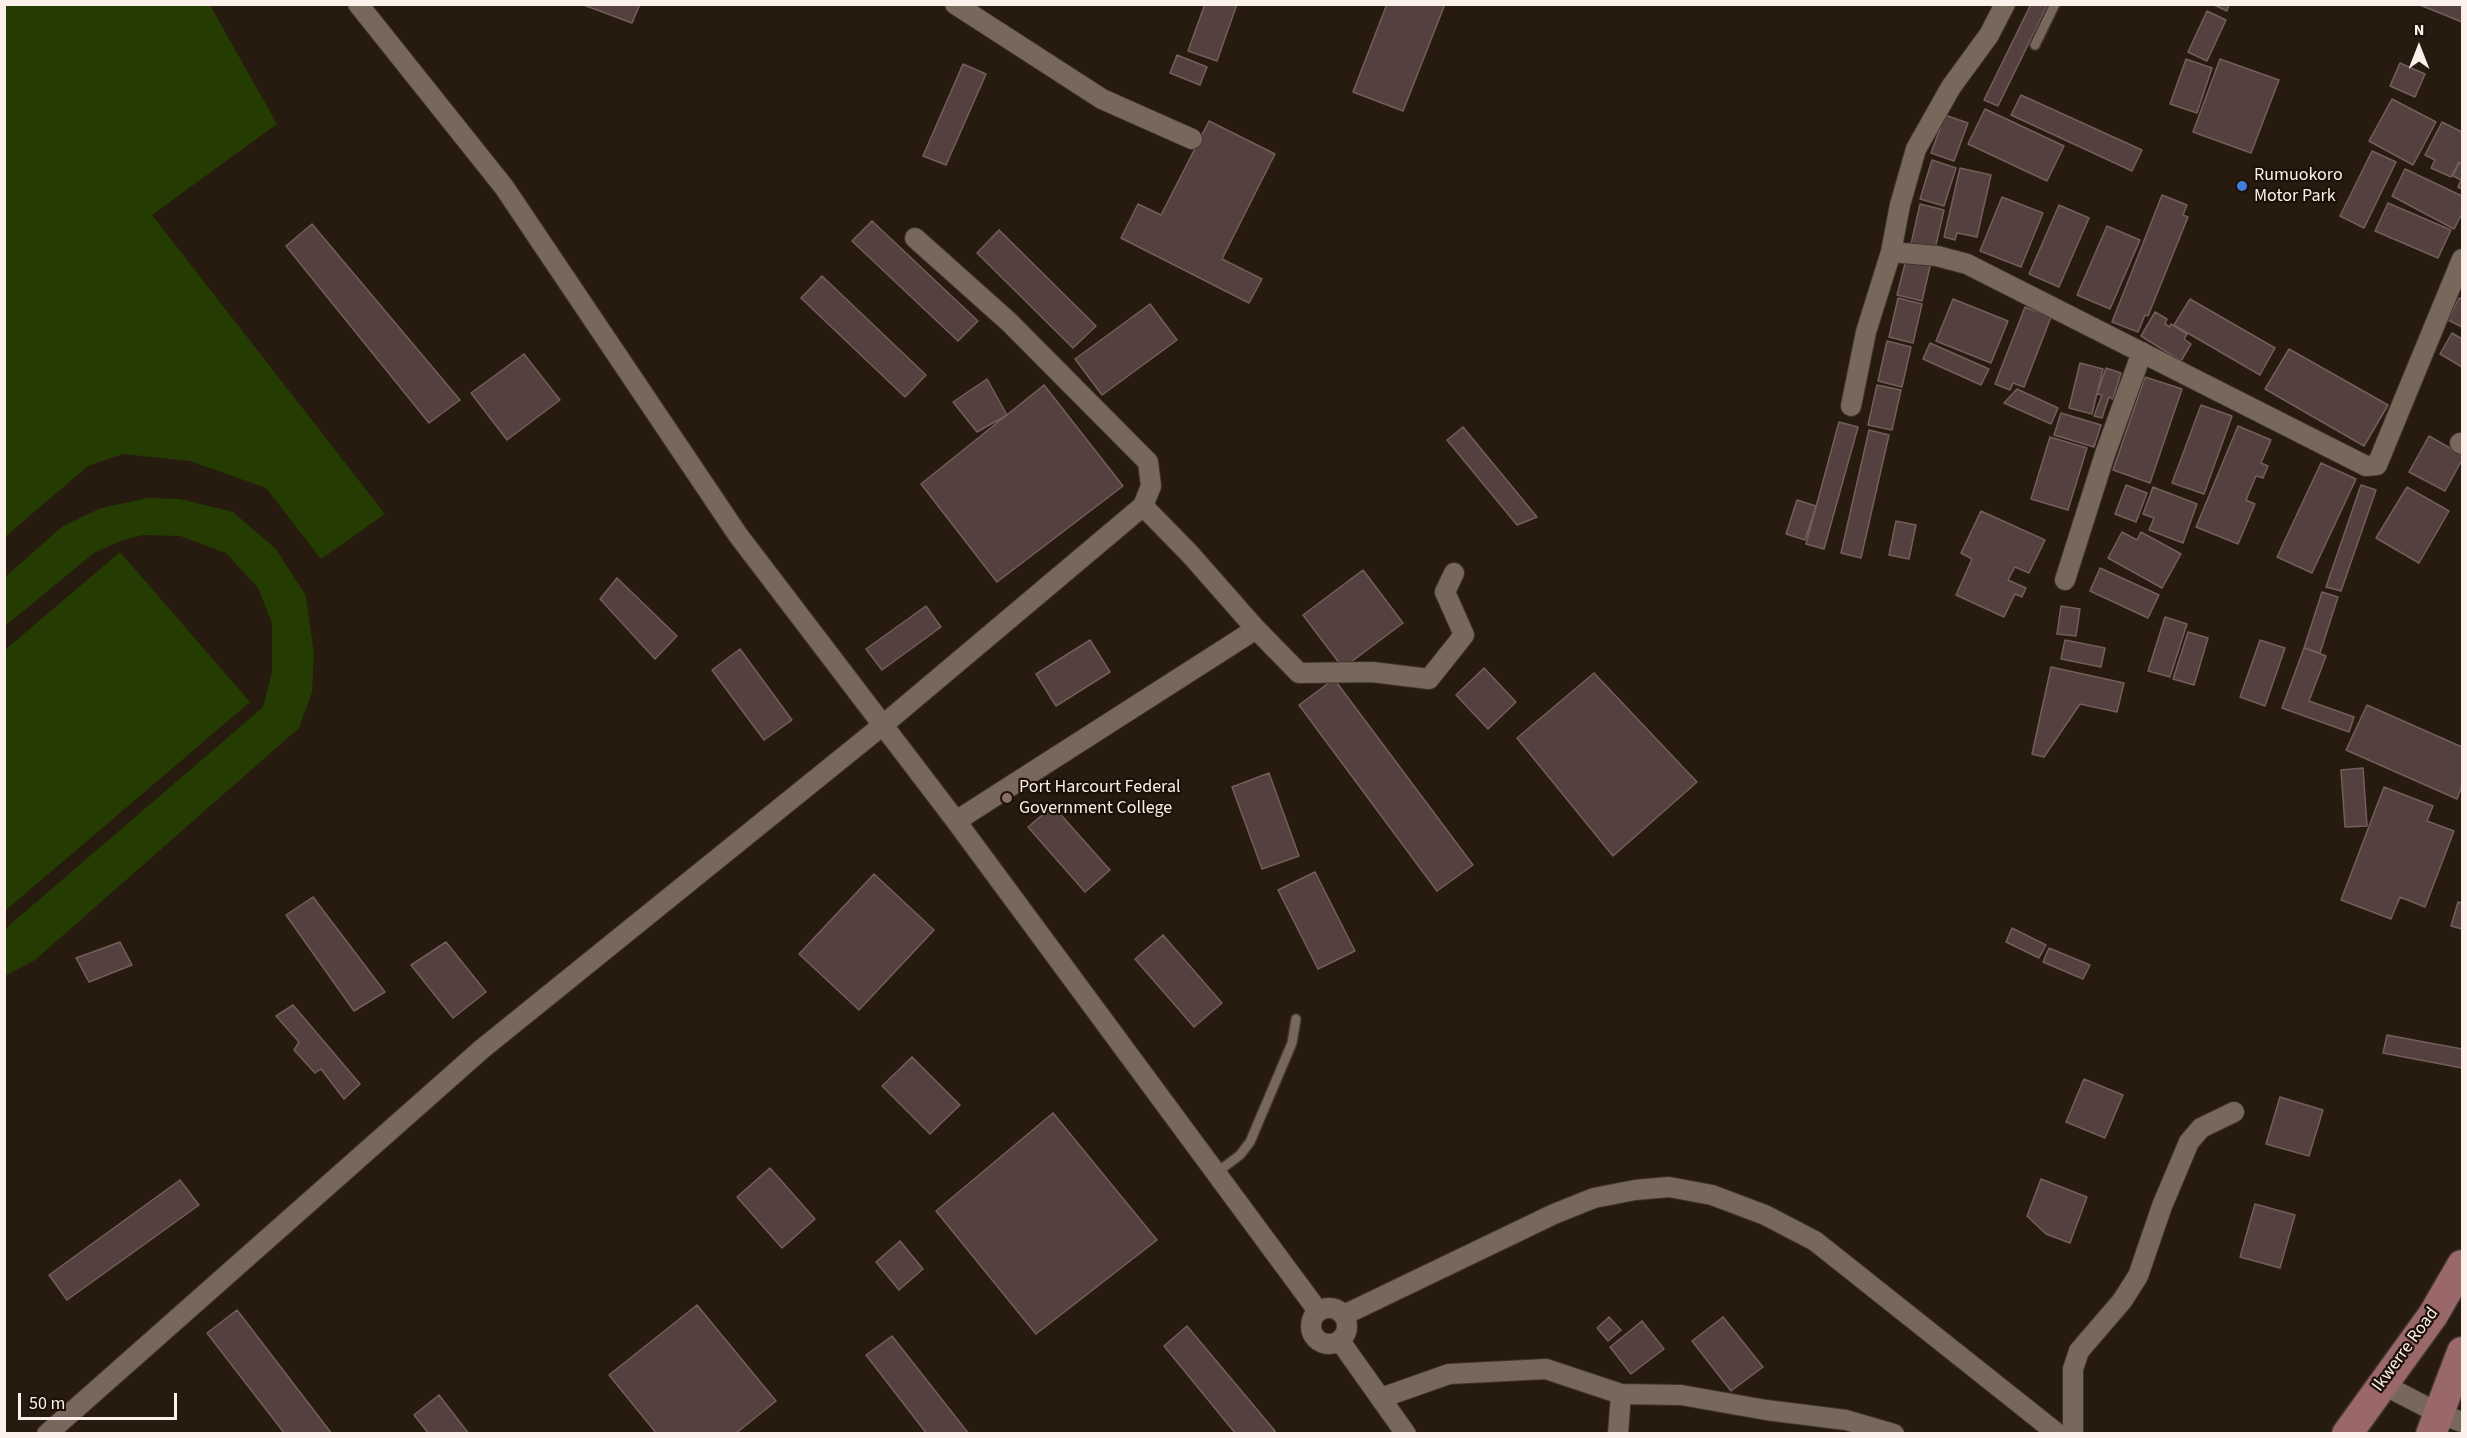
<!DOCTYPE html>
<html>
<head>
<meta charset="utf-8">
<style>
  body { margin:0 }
  #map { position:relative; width:2467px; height:1438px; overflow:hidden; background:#271a0f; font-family:"Source Sans 3",sans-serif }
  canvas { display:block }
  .frame { position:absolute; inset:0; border:6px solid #fbf1ea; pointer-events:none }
  .north { position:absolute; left:2389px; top:18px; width:60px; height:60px; -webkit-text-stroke:4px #1d1007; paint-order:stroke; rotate:0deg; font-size:16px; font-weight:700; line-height:24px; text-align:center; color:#fbf1ea }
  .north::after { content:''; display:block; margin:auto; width:21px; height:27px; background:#fbf1ea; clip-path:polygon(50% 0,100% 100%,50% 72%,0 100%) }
  .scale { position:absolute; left:18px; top:1393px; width:159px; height:27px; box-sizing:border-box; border:3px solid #fbf1ea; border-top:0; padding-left:8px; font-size:18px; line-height:21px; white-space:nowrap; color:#fbf1ea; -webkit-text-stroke:4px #1d1007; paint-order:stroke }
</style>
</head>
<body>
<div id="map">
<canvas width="2467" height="1438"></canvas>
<div class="frame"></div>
<div class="north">N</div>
<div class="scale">50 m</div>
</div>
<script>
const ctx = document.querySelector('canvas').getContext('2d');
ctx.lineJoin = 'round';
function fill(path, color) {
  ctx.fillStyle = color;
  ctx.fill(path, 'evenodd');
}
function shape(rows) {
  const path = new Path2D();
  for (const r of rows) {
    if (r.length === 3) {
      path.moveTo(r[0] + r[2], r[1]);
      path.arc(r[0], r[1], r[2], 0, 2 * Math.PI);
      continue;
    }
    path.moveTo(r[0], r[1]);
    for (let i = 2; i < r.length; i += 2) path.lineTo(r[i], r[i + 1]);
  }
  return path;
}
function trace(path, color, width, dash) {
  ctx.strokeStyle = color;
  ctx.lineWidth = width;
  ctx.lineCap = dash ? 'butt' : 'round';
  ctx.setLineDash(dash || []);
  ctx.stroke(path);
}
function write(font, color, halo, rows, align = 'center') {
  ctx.font = font + ' "Source Sans 3",sans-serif';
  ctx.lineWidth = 4.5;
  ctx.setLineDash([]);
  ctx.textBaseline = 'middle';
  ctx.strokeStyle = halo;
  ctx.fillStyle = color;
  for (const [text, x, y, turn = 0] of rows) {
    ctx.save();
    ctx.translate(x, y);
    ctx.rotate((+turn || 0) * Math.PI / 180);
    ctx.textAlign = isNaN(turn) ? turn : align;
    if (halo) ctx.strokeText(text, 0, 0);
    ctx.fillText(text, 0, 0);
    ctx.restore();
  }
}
fill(shape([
  [5,4,210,5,277,124,152,215,385,514,321,559,266,488,190,461,123,454,88,466,5,537],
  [148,498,180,499,233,512,276,549,306,596,314,653,312,692,299,728,35,960,5,976,5,929,263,707,272,672,272,623,258,588,226,553,180,536,143,535,123,540,94,553,5,626,5,577,63,526,101,508],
  [120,552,250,702,5,911,5,650]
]), '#243b02');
const building = shape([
  [581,4,640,4,632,23,581,4],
  [1205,4,1237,4,1217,61,1188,51,1205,4],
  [1387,4,1445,4,1403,111,1353,92,1387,4],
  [2031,4,2048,4,1998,106,1984,100,2031,4],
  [2212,4,2229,4,2227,11,2212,4],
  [2420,4,2462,4,2462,22,2420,5,2420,4],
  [2207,11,2226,20,2207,61,2188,52,2207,11],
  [1177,55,1207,67,1200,85,1170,73,1177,55],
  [2186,59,2212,68,2197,113,2170,104,2186,59],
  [2220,59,2279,80,2251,153,2193,132,2220,59],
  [2400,63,2425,74,2415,97,2390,86,2400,63],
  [963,64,986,74,946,165,923,156,963,64],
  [2021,95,2142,150,2132,171,2011,115,2021,95],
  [2392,99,2436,122,2413,165,2369,141,2392,99],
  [1985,109,2064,146,2047,181,1968,144,1985,109],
  [1945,115,1968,123,1954,161,1931,153,1945,115],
  [1209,121,1275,154,1222,259,1262,279,1249,303,1121,238,1138,204,1161,215,1209,121],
  [2442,122,2462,132,2462,164,2459,162,2451,177,2431,168,2435,160,2425,155,2442,122],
  [2372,151,2396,162,2364,228,2340,216,2372,151],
  [1932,160,1956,168,1944,206,1920,199,1932,160],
  [2459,163,2462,165,2462,189,2458,187,2461,180,2453,176,2459,163],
  [1960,168,1991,175,1977,237,1957,233,1955,240,1944,237,1960,168],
  [2405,169,2462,196,2462,214,2454,229,2392,196,2405,169],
  [2162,195,2187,205,2183,215,2188,217,2148,316,2145,315,2138,332,2112,322,2162,195],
  [2002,197,2043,213,2021,267,1980,251,2002,197],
  [2388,203,2451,230,2438,258,2375,231,2388,203],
  [1920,204,1944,210,1935,249,1911,244,1920,204],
  [2059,205,2089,218,2059,287,2029,274,2059,205],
  [872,221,978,321,958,341,852,241,872,221],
  [312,224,460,400,429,423,286,246,312,224],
  [2107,226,2140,240,2110,309,2077,295,2107,226],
  [999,230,1096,326,1073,348,977,253,999,230],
  [1907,256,1931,262,1922,301,1897,295,1907,256],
  [822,276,926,375,905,397,801,298,822,276],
  [1898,298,1922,304,1913,343,1889,337,1898,298],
  [2459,298,2462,299,2462,327,2448,320,2459,298],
  [1953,299,2008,321,1991,363,1936,341,1953,299],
  [2190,299,2275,348,2260,375,2174,325,2190,299],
  [1150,304,1177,340,1102,395,1075,359,1150,304],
  [2025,307,2051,317,2024,387,2013,383,2010,390,1995,384,2025,307],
  [2155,312,2167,319,2165,324,2170,327,2171,324,2187,334,2184,339,2191,344,2181,361,2141,336,2155,312],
  [2452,333,2462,339,2462,367,2440,354,2452,333],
  [1887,341,1911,347,1902,387,1878,381,1887,341],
  [1930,343,1989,369,1981,385,1923,359,1930,343],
  [2289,349,2388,405,2364,446,2265,389,2289,349],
  [524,354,560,400,507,440,471,393,524,354],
  [2080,363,2103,369,2092,414,2069,408,2080,363],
  [2106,368,2121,373,2113,399,2109,397,2102,418,2094,416,2102,395,2097,394,2106,368],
  [2145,377,2182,389,2150,483,2113,470,2145,377],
  [987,379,1007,415,977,432,953,402,987,379],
  [1044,385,1123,486,997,582,921,484,1044,385],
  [1877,385,1901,390,1892,430,1868,425,1877,385],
  [2017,389,2058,408,2051,424,2004,403,2017,389],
  [2201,405,2232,416,2204,494,2172,483,2201,405],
  [2061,413,2101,425,2094,447,2054,435,2061,413],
  [1839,422,1858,427,1824,549,1806,544,1839,422],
  [2238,426,2271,440,2261,463,2268,466,2263,478,2256,476,2246,500,2255,504,2238,544,2196,527,2238,426],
  [1463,427,1537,517,1517,525,1447,440,1463,427],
  [1869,430,1889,435,1861,558,1841,553,1869,430],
  [2429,436,2462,455,2462,460,2445,491,2409,472,2429,436],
  [2050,437,2087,448,2068,510,2031,499,2050,437],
  [2321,463,2356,479,2312,573,2277,557,2321,463],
  [2126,485,2147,493,2136,522,2115,514,2126,485],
  [2361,485,2376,490,2341,591,2326,587,2361,485],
  [2153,487,2197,504,2183,543,2149,530,2154,518,2143,514,2153,487],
  [2407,487,2449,511,2419,563,2376,538,2407,487],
  [1797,500,1816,506,1805,540,1786,534,1797,500],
  [1981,511,2045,540,2029,573,2015,567,2008,580,2026,588,2022,597,2015,594,2004,617,1956,595,1972,559,1961,553,1981,511],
  [1896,521,1916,525,1909,559,1889,555,1896,521],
  [2122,532,2137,540,2141,532,2181,554,2162,588,2108,558,2122,532],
  [2100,568,2159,595,2148,618,2090,591,2100,568],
  [1363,570,1403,623,1343,668,1303,615,1363,570],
  [617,578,677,636,655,659,600,599,617,578],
  [2322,592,2338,597,2320,653,2304,648,2322,592],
  [926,606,941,627,882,670,866,649,926,606],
  [2061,606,2080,609,2076,636,2057,634,2061,606],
  [2165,617,2187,624,2170,677,2148,671,2165,617],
  [2188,632,2208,638,2194,685,2173,679,2188,632],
  [1090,640,1110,672,1056,706,1036,674,1090,640],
  [2065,640,2105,648,2101,667,2061,659,2065,640],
  [2260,640,2285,648,2265,706,2240,697,2260,640],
  [2304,648,2326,656,2309,701,2354,717,2349,732,2282,708,2304,648],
  [740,649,792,720,764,740,712,670,740,649],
  [2051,667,2124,683,2117,712,2080,704,2044,757,2032,754,2051,667],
  [1484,668,1516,702,1488,729,1456,695,1484,668],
  [1594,673,1697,782,1613,856,1517,738,1594,673],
  [1334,679,1473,865,1437,891,1299,705,1334,679],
  [2367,705,2462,747,2462,786,2457,799,2346,750,2367,705],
  [2363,768,2367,826,2345,827,2341,770,2363,768],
  [1269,773,1299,856,1262,869,1232,787,1269,773],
  [2384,787,2433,806,2427,821,2454,831,2425,907,2400,897,2391,919,2341,900,2384,787],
  [1053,806,1110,870,1085,892,1028,827,1053,806],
  [1315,872,1355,951,1318,969,1278,890,1315,872],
  [874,874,934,930,859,1010,799,954,874,874],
  [313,897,385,992,354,1011,286,915,313,897],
  [2458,902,2462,903,2462,929,2451,926,2458,902],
  [2012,928,2046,945,2039,958,2006,942,2012,928],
  [1163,935,1222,1003,1194,1027,1135,959,1163,935],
  [120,942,132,965,89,982,76,958,120,942],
  [446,942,486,992,453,1018,411,965,446,942],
  [2049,948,2090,965,2083,979,2043,962,2049,948],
  [293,1005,360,1084,344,1099,321,1069,315,1073,294,1050,299,1042,276,1016,293,1005],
  [2387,1035,2462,1049,2462,1068,2383,1053,2387,1035],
  [912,1057,960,1105,930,1134,882,1086,912,1057],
  [2084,1079,2123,1095,2105,1138,2066,1122,2084,1079],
  [2280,1097,2323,1110,2309,1156,2266,1144,2280,1097],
  [1053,1113,1157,1240,1036,1334,936,1211,1053,1113],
  [770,1168,815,1219,782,1248,737,1197,770,1168],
  [2041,1179,2087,1197,2070,1243,2046,1234,2027,1216,2041,1179],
  [180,1180,199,1205,67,1300,49,1275,180,1180],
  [2255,1204,2295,1215,2280,1268,2240,1257,2255,1204],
  [900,1241,923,1269,899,1290,876,1262,900,1241],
  [697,1305,776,1401,735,1434,657,1434,609,1375,697,1305],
  [237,1310,332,1434,285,1434,207,1333,237,1310],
  [1609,1317,1621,1330,1608,1341,1597,1328,1609,1317],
  [1723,1317,1763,1367,1731,1391,1692,1341,1723,1317],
  [1642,1321,1664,1349,1631,1374,1610,1347,1642,1321],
  [1187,1326,1275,1431,1272,1434,1236,1434,1164,1346,1187,1326],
  [892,1336,969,1434,927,1434,866,1355,892,1336],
  [439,1395,469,1434,429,1434,414,1415,439,1395]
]);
fill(building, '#54403e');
trace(building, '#745e5c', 1.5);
const lane = shape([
  [2035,45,2055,4],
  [1216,1173,1240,1155,1250,1142,1292,1043,1296,1019]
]);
const street = shape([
  [358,4,504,187,738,535,956,821,1318,1311],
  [955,4,1102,99,1192,139],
  [1891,252,1900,205,1916,149,1951,87,1989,35,2005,4],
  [1851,406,1866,332,1891,252,1937,256,1967,264,2366,466,2377,465,2462,259],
  [2460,443,2462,444],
  [1143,506,1190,554,1256,629,1299,673,1372,672,1429,679,1464,635,1445,592,1454,573],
  [2065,580,2105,454,2142,352],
  [956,821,1256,629],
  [1329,1326,18],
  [1344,1315,1554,1214,1594,1198,1635,1190,1669,1187,1712,1195,1765,1215,1815,1241,2058,1434],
  [1340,1341,1406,1434],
  [2382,1384,2440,1414,2462,1422],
  [1381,1398,1449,1374,1546,1369,1621,1394,1681,1395,1766,1410,1846,1420,1894,1434],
  [47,1434,482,1049,883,725,1143,506,1151,486,1148,462,1009,322,915,238],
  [1618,1434,1621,1394],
  [2073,1434,2073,1369,2079,1351,2122,1301,2138,1276,2162,1206,2189,1142,2201,1128,2234,1112]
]);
const primary = shape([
  [2347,1434,2433,1315,2462,1265],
  [2431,1434,2462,1352]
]);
trace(lane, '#3e342f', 12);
trace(street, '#3e342f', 22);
trace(primary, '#3e342f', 33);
trace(lane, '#78685c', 9);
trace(street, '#78685c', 20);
trace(primary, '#9a6868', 30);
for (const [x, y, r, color] of [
  [2242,186,6,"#3f7fe0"],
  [1007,798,6,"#8d6e63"]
]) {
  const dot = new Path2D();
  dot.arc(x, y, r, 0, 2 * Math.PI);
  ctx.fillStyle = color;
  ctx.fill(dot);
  trace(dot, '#1d1007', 2);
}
write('18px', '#fbf1ea', '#1d1007', [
  ["Rumuokoro",2254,176],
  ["Motor Park",2254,197],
  ["Port Harcourt Federal",1019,788],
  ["Government College",1019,809]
], 'left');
write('18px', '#fbf1ea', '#1d1007', [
  ["Ikwerre Road",2406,1350,-54]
]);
</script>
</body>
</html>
